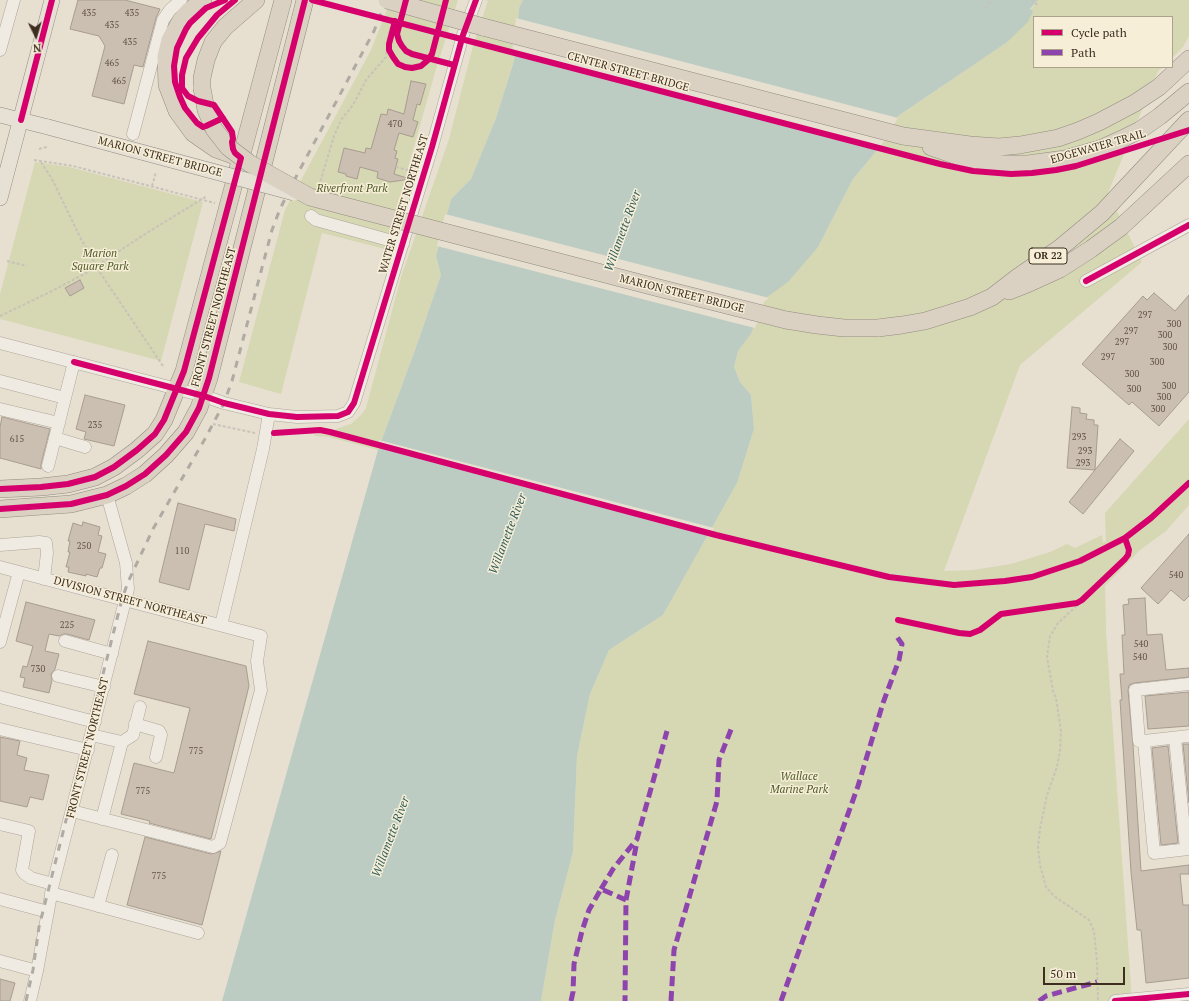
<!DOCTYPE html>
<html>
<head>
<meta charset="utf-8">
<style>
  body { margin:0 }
  #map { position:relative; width:1189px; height:1001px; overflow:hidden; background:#e7e0d1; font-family:"PT Serif",serif }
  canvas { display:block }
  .legend { position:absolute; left:1033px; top:16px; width:140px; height:52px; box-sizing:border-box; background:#f7eed8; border:1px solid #ada18e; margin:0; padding:5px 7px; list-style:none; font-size:12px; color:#3d2e20 }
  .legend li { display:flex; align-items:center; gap:8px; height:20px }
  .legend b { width:20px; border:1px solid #ada18e }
  .north { position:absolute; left:16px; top:16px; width:40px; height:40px; -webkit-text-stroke:3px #f7eed8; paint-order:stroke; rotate:175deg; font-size:11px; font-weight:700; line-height:16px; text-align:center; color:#3d2e20 }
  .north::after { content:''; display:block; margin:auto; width:14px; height:18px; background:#3d2e20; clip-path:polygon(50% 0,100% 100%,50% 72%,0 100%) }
  .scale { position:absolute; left:1043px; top:967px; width:82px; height:18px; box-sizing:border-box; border:2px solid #3d2e20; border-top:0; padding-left:5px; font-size:12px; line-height:14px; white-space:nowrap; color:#3d2e20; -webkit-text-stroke:3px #f7eed8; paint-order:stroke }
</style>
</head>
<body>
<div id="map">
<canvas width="1189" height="1001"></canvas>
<ul class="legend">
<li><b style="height:5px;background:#d6006c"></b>Cycle path</li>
<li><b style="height:5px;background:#8e44ad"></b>Path</li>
</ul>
<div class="north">N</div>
<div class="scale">50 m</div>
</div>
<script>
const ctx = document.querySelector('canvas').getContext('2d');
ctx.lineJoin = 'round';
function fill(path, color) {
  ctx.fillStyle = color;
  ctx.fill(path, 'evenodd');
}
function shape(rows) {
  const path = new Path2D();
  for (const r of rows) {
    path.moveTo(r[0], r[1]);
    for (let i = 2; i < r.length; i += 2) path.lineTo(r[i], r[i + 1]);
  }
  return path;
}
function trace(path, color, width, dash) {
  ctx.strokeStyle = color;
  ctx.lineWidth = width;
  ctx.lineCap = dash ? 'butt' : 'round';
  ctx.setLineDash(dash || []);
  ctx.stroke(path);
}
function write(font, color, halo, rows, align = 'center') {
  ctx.font = font + ' "PT Serif",serif';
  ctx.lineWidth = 3;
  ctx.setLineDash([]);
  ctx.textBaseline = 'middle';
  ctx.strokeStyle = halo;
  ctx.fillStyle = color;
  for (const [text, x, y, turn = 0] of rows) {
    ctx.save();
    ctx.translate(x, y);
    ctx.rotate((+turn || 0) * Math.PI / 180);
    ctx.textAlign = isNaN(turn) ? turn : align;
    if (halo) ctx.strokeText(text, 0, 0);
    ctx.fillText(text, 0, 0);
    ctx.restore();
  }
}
fill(shape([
  [391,0,458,0,436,69,385,249,322,233,281,394,239,382,285,210,371,50],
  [485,0,523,0,519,8,514,61,496,118,471,179,451,199,436,256,441,275,415,350,378,450,329,437,315,436,315,434,334,435,336,429,351,424,361,415,366,408,401,277,449,139,473,46,488,1],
  [1038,0,1189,0,1189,36,1183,47,1172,58,1172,17,1034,17,1034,67,1163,67,1158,71,1108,193,1142,262,1020,365,944,571,973,570,1011,564,1050,552,1067,544,1075,548,1102,535,1103,543,1106,541,1105,513,1189,419,1189,505,1166,531,1140,550,1105,586,1105,581,1106,632,1132,1001,541,1001,555,920,573,852,577,756,590,694,609,650,663,615,737,483,754,429,751,395,740,382,734,367,738,351,751,334,763,300,818,247,853,179,874,154,898,116,1006,43],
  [35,162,69,167,203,202,161,361,0,319,0,294]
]), '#d6d7b3');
fill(shape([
  [523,0,1038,0,1030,9,1033,11,1028,22,1006,43,898,116,874,154,853,179,818,247,788,282,763,300,751,334,738,351,734,367,740,382,751,395,754,429,737,483,663,615,609,650,590,694,577,756,573,852,555,920,541,1001,222,1001,378,450,415,350,441,275,436,256,451,199,471,179,496,118,514,61,519,8]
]), '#bcccc2');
fill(shape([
  [516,18,898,118,879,149,512,53],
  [445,214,769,298,764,302,755,328,727,321,437,246],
  [379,440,714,528,711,534,377,447]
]), '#e7e0d1');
const building = shape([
  [78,0,125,0,160,9,156,18,143,67,134,65,124,104,92,96,105,46,99,36,70,29,78,0],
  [411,81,426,84,420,105,417,104,413,120,418,122,413,137,399,133,394,150,397,151,395,158,398,159,394,174,410,179,390,182,377,178,378,172,360,167,357,179,346,176,346,174,338,172,344,148,365,153,366,148,371,149,381,114,387,115,388,109,404,114,411,81],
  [80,280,84,288,70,296,65,288,80,280],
  [1154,293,1175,311,1189,295,1189,392,1159,426,1132,402,1129,405,1082,364,1143,296,1147,300,1154,293],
  [85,395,125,405,114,446,84,439,86,432,76,429,85,395],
  [1072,407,1080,408,1080,413,1087,414,1086,419,1094,420,1094,425,1098,425,1095,470,1067,468,1072,407],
  [2,417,50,429,41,464,41,469,0,458,0,427,2,417],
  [1120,439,1134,451,1083,514,1069,502,1120,439],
  [178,503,236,519,234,531,205,524,189,590,159,582,178,503],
  [83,522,100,527,98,535,102,536,98,552,106,554,102,568,100,568,97,577,86,574,86,576,68,572,69,567,66,567,70,552,68,552,70,541,68,541,73,523,82,526,83,522],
  [1189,534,1189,596,1184,601,1171,590,1158,604,1141,588,1189,534],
  [1145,598,1147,635,1162,634,1166,670,1189,668,1189,677,1134,683,1129,685,1128,690,1133,745,1141,871,1189,865,1189,874,1180,874,1183,905,1189,905,1189,978,1146,983,1141,930,1137,930,1131,872,1120,700,1122,700,1120,674,1124,674,1122,635,1125,635,1123,605,1129,604,1128,599,1145,598],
  [26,602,95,620,89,640,67,634,63,634,59,636,49,634,45,651,59,654,55,669,51,674,52,680,49,693,23,687,25,678,20,677,23,666,27,667,33,646,16,641,26,602],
  [148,641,246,666,249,686,211,839,149,823,150,821,121,814,134,763,174,773,190,708,134,694,148,641],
  [1189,692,1189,726,1148,729,1145,696,1189,692],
  [0,737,20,741,17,755,27,758,24,770,49,775,43,800,30,797,27,807,0,801,0,737],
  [1183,744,1189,744,1189,803,1183,744],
  [1168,746,1178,843,1161,845,1152,748,1168,746],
  [145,837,211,854,221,851,202,925,127,905,145,837],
  [0,979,15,983,10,1001,0,1001,0,979]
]);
fill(building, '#cbbfb2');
trace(building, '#a89c90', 1);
const minor = shape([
  [0,50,14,0],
  [133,134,163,20,170,10,181,0],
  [311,216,316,220,403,244],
  [1086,281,1189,225],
  [0,343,204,396,224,403,269,414,297,417,338,416,348,412,354,403,432,147,463,35,476,0],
  [0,381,65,398],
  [0,409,59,423],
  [55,438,85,447],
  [48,466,74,362],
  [0,545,39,542,46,543,47,553,44,579],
  [0,567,261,636,257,661,261,690,220,843,213,847,72,811],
  [221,625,263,449,269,414],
  [65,641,112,654],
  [0,642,19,572],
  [58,676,104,687],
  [0,697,95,722],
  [135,724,159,731,161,735,156,757],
  [0,729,88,750],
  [91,735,122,742,102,819],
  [1189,736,1144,741,1154,853,1189,849],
  [1175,738,1186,849],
  [1144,741,1139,741,1135,690,1189,684],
  [122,742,133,735,140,707],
  [0,824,29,831,22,870,24,873,31,878,53,884],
  [51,893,198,933],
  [0,899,48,912],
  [98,906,112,855],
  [0,961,37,971],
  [30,1001,37,971,53,884,128,589,126,563,107,495],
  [1115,1001,1189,994]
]);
const major = shape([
  [0,115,48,127],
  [0,198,52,0]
]);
const highway = shape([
  [203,0,188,12,181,20,170,40,166,57,167,85,177,111,193,133,216,149,241,158],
  [483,27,903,136,970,145,999,147,1020,145,1058,138,1078,131,1099,122,1135,103,1159,87,1189,59],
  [202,88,202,78,206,60,213,42,225,27,256,0],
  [931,147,969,160,1000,164,1028,164,1065,159,1100,149,1122,139,1140,130,1160,116,1189,92],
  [1009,291,1027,284,1060,269,1091,249,1121,227,1189,164],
  [878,328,902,325,925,321,970,307,992,297,1018,277,1060,248,1102,213,1189,120],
  [0,489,41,487,68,484,95,477,114,467,137,450,155,434,164,420,184,371,283,0],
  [0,509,71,504,107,495,126,486,145,474,166,455,186,432,199,408,209,378,305,0]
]);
trace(minor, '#ada599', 13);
trace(major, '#928b80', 16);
trace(highway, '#928b80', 18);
trace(shape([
  [1031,0,1039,6],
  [985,8,991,0],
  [39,149,47,147],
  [34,160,73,166,215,203],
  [41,162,52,179,81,239,99,271,163,366],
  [396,167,408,170],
  [152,186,156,172],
  [319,186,334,136,341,120,353,105,366,80,386,57,388,36,394,16],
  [7,261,27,266],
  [0,316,52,291,88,272,142,236,207,196],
  [213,424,255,433],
  [1084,599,1058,623,1050,636,1047,657,1053,691,1056,698,1061,731,1060,751,1057,767,1047,795,1040,829,1038,847,1040,865,1046,887,1054,896,1089,920,1094,931,1097,961,1098,1001]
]), '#c8c2b9', 2, [3, 2]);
trace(minor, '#efebe3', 12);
trace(major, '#e6e1d4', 15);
trace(highway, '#dad1c2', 17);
trace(shape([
  [26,1001,33,970,39,927,122,599,128,582,153,529,206,437,224,403,232,381,272,230,280,209,298,173,374,31,386,0]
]), '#afaaa2', 3, [7, 7]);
const majorBridge = shape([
  [48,127,294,193]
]);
const highwayBridge = shape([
  [387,0,483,27],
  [202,88,206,110,214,129,228,147,249,163,310,197,655,287,786,320,817,325,844,328,878,328]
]);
trace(majorBridge, '#928b80', 16, []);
trace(highwayBridge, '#928b80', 18, []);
trace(majorBridge, '#e6e1d4', 15);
trace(highwayBridge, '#dad1c2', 17);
trace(shape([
  [601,889,613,869,637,839,667,731],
  [626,900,637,841],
  [571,1001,573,992,574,964,582,931,589,910,601,889,626,900,625,1001],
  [671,1001,674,950,717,801,719,760,732,727],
  [781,1001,858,786,883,703,899,660,902,644,895,634],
  [1039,1001,1046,996,1097,982]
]), '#8e44ad', 5, [10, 5]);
trace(shape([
  [312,0,940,164,973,171,1011,174,1032,173,1056,170,1076,166,1189,130],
  [406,0,397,34,399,41,402,46,406,51,412,54,454,65],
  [395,21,389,44,389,50,393,57,398,64,405,67,412,68,421,66,428,60,432,54,446,0],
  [223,118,206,126,203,127,197,123,185,108,180,97,175,82,174,66,177,48,186,29,190,23,206,8,225,0],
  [21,120,52,0],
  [1086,281,1189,225],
  [74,362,204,396,224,403,269,414,297,417,338,416,348,412,354,403,432,147,463,35,476,0],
  [274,433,320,430,330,432,716,535,889,577,954,585,1005,581,1032,577,1080,561,1125,538,1151,518,1189,483],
  [0,489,41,487,68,484,95,477,114,467,137,450,155,434,164,420,184,371,241,158,235,153,233,149,232,142,233,139,232,132,214,105,198,101,188,96,182,88,182,75,186,58,198,38,217,15,235,0],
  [0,509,71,504,107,495,126,486,145,474,166,455,186,432,199,408,209,378,305,0],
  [898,620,959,633,970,634,980,630,1001,614,1077,603,1082,600,1125,559,1128,555,1129,550,1125,538],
  [1115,1001,1189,994]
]), '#d6006c', 6);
write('9px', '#605244', null, [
  ["435",89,13],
  ["435",132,13],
  ["435",112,25],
  ["435",130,42],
  ["465",112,63],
  ["465",119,81],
  ["470",395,124],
  ["297",1145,315],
  ["300",1174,324],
  ["297",1131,331],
  ["300",1165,335],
  ["297",1122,342],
  ["300",1170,347],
  ["297",1108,357],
  ["300",1157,362],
  ["300",1132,374],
  ["300",1169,386],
  ["300",1134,389],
  ["300",1164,397],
  ["300",1158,409],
  ["235",95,425],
  ["293",1079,437],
  ["615",17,439],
  ["293",1085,451],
  ["293",1083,463],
  ["250",84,546],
  ["110",182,551],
  ["540",1176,575],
  ["225",67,625],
  ["540",1141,644],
  ["540",1140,657],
  ["730",38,669],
  ["775",196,751],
  ["775",143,791],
  ["775",159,876]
]);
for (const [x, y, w] of [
  [1048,256,38]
]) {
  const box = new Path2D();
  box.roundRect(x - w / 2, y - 8, w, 16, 3);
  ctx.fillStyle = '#f7eed8';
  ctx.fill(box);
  trace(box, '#3d2e20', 1);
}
write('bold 10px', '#3d2e20', null, [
  ["OR 22",1048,256]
]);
write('11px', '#3d2e20', '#f7eed8', [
  ["CENTER STREET BRIDGE",628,72,15],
  ["EDGEWATER TRAIL",1098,147,-16],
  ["MARION STREET BRIDGE",160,157,15],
  ["WATER STREET NORTHEAST",404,204,-73],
  ["MARION STREET BRIDGE",682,294,14],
  ["FRONT STREET NORTHEAST",214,317,-75],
  ["DIVISION STREET NORTHEAST",130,601,15],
  ["FRONT STREET NORTHEAST",88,748,-76]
]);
write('italic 11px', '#4d5a26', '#f7eed8', [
  ["Riverfront Park",352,189],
  ["Marion",100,254],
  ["Square Park",100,267],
  ["Wallace",799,777],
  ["Marine Park",799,790]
]);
write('italic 12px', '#2f5d5a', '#f7eed8', [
  ["Willamette River",623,231,-70],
  ["Willamette River",508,534,-69],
  ["Willamette River",391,837,-69]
]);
</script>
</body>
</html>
